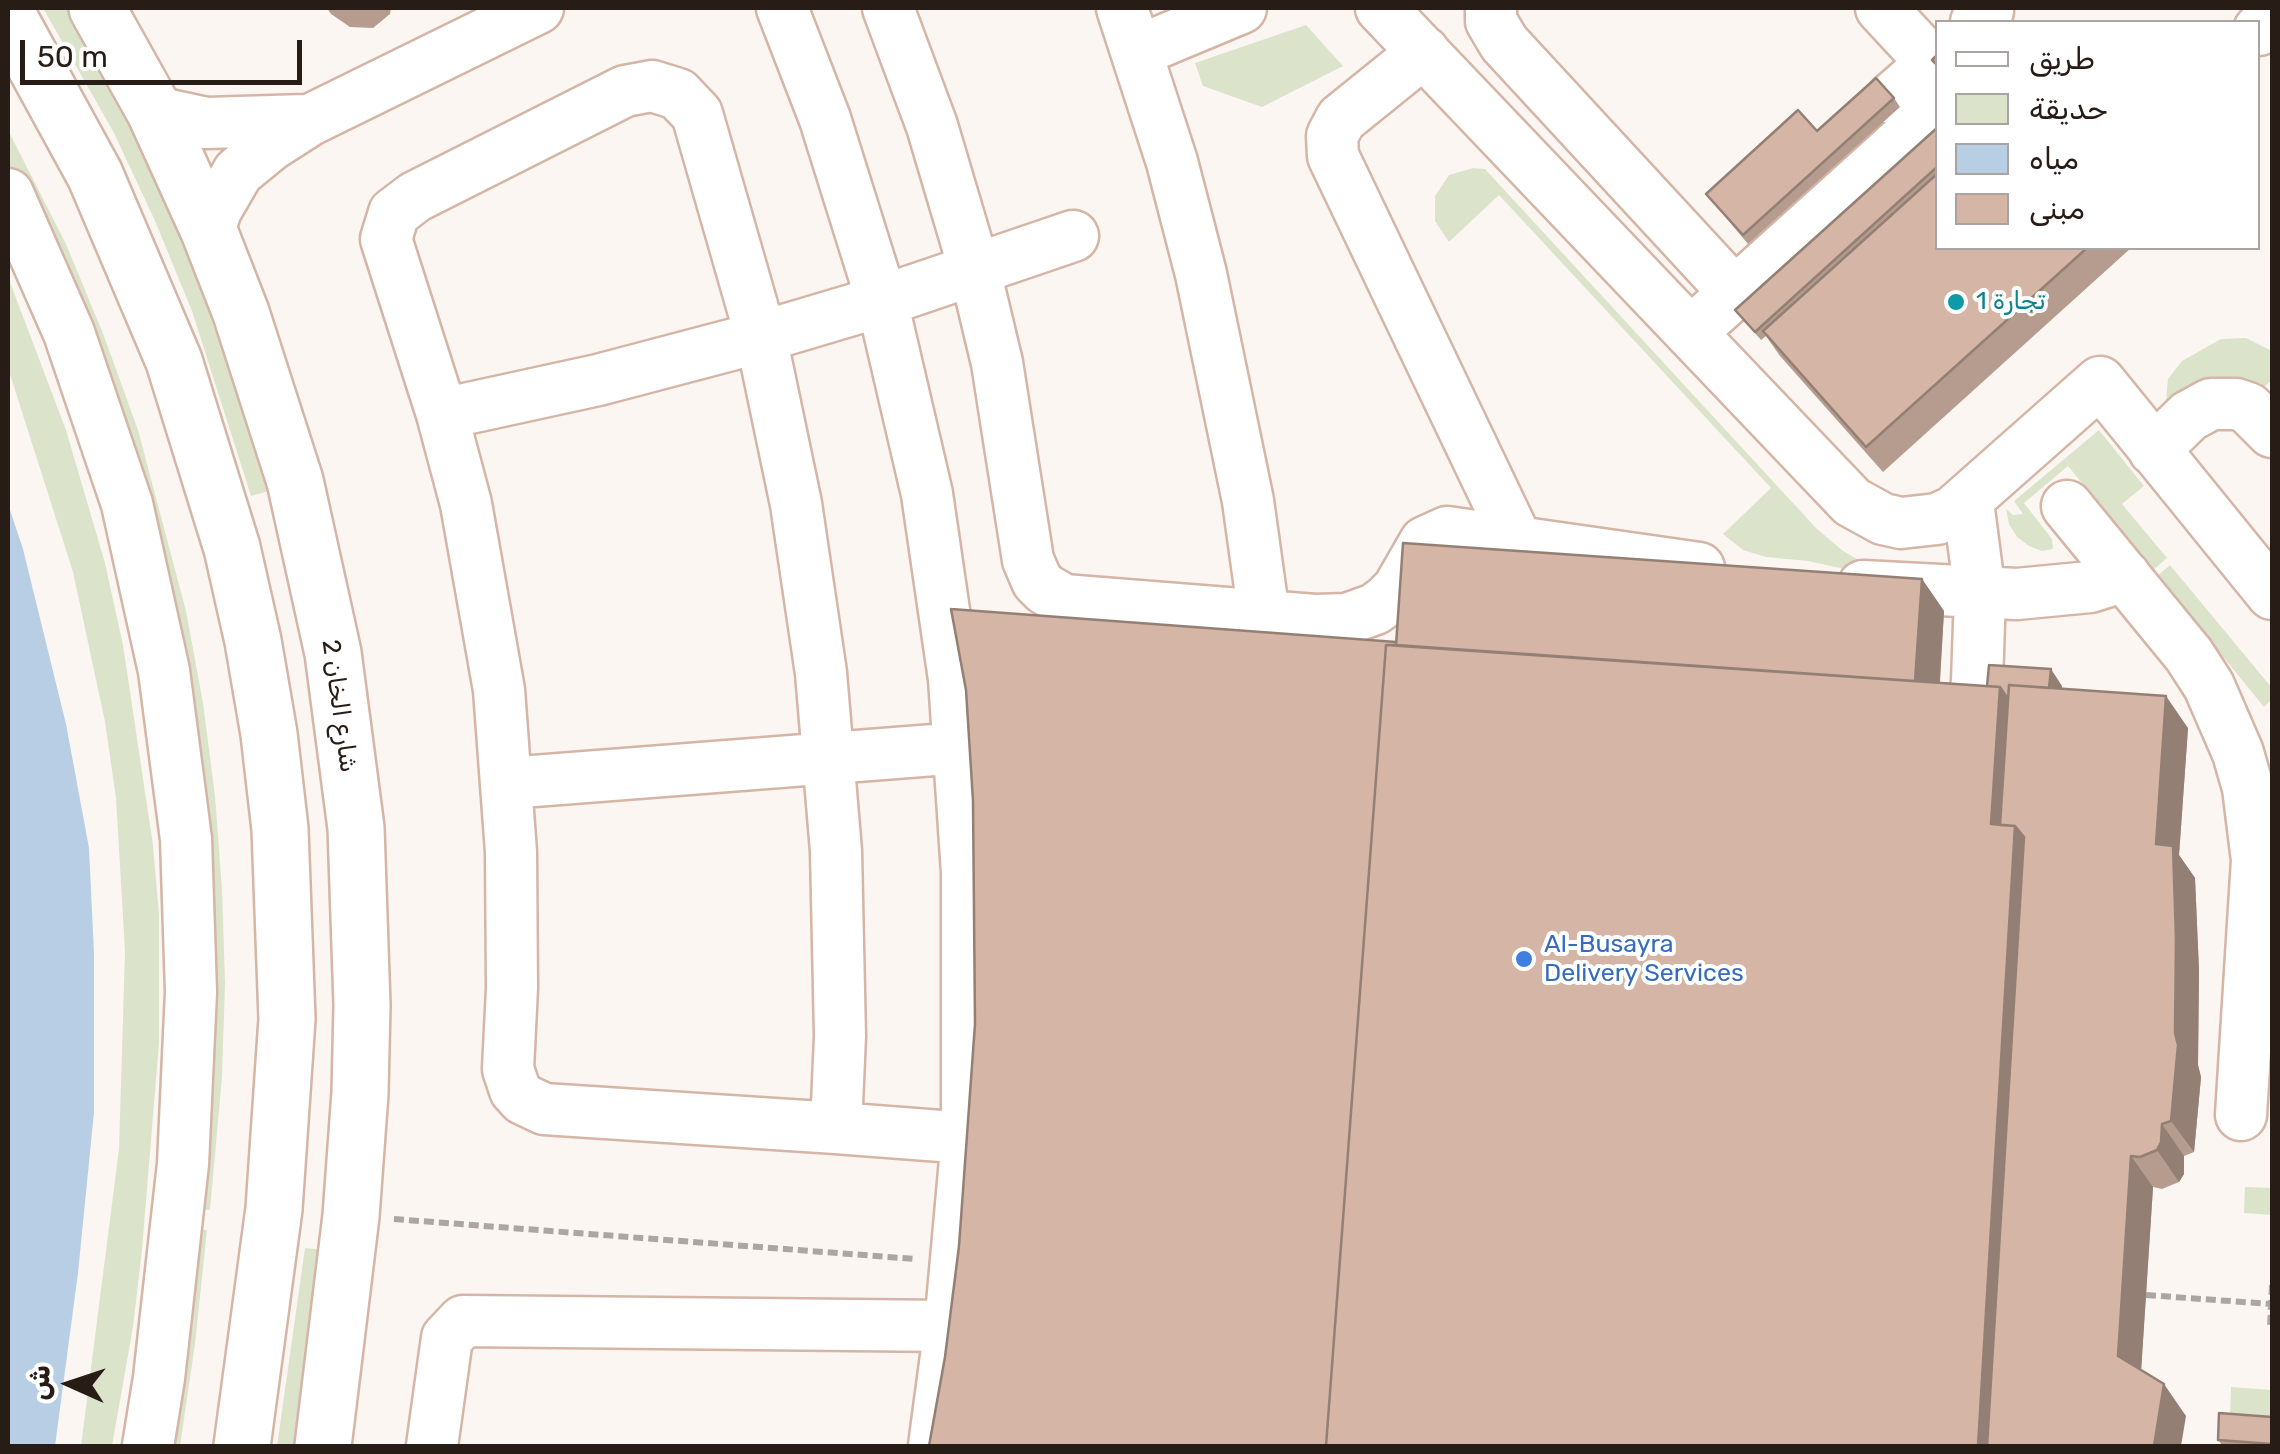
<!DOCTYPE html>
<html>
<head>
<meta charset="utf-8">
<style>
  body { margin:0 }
  #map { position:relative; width:2280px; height:1454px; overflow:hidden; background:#fcf6f2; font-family:Rubik,Cairo,sans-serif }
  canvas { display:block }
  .frame { position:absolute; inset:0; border:10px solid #281c17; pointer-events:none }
  .legend { position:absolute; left:1935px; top:20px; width:325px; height:230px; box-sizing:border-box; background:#fff; border:2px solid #a9a4a2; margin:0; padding:12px 18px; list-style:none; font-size:30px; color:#281c17 }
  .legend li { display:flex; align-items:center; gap:20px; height:50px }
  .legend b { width:50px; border:2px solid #a9a4a2 }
  .north { position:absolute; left:20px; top:1334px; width:100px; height:100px; -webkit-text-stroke:8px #fff; paint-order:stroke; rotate:273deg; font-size:28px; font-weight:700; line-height:40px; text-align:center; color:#281c17 }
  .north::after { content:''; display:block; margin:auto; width:35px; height:45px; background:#281c17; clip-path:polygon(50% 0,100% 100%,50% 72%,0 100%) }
  .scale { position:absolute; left:20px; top:40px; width:282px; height:45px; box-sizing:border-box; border:5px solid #281c17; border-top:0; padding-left:12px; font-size:30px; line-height:35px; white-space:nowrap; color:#281c17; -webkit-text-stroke:8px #fff; paint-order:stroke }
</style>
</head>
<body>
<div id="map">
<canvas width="2280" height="1454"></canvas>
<div class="frame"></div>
<ul class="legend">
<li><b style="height:12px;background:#fff"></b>طريق</li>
<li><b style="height:28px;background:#dbe4ca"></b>حديقة</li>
<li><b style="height:28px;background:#b7cee5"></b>مياه</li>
<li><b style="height:28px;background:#d4b5a6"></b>مبنى</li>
</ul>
<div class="north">ش</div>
<div class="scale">50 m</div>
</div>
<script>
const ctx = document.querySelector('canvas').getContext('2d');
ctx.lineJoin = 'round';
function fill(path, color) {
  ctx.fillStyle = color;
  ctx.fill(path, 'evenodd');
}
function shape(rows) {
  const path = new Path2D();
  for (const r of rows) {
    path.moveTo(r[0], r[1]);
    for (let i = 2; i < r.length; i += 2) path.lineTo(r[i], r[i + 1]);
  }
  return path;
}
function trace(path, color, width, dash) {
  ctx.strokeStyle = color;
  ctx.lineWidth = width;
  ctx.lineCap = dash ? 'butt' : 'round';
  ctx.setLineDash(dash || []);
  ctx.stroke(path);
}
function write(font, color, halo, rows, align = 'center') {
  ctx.font = font + ' Rubik,Cairo,sans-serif';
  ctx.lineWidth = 8;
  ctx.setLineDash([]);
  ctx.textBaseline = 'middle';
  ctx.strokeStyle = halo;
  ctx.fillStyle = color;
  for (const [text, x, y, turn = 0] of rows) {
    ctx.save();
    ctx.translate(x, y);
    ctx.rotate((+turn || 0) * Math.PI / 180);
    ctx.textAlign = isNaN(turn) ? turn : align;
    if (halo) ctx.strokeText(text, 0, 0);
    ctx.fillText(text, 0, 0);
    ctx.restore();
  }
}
fill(shape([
  [43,8,67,8,133,125,212,303,272,490,251,496,192,311,155,221,114,133],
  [1306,25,1343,66,1262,107,1203,86,1195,63],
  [8,130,66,244,104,336,138,430,186,611,203,703,215,796,222,889,225,983,222,1077,210,1210,187,1209,188,788,8,175],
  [1473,168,1485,169,1816,528,1843,551,1873,568,1849,570,1808,561,1766,557,1743,550,1723,534,1771,488,1499,195,1449,242,1435,221,1435,196,1449,175],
  [8,277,66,430,105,563,123,645,153,845,159,915,159,1043,142,1250,133,1327,112,1446,81,1446,119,1149,125,952,116,798,105,722,73,572,8,368],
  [2246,338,2272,351,2272,380,2260,391,2170,410,2166,401,2168,379,2182,361,2221,339],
  [2099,430,2144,486,2122,504,2167,558,2153,570,2068,466,2024,503,2052,539,2053,549,2042,551,2029,546,2017,537,2009,524,2006,509,2013,515,2023,514,2014,501],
  [2170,565,2272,688,2272,699,2264,707,2157,576],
  [2245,1187,2272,1188,2272,1215,2244,1213],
  [185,1229,207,1230,195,1344,180,1446,158,1446],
  [305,1248,326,1250,299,1446,277,1446],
  [2231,1387,2272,1390,2272,1417,2230,1415]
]), '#dbe4ca');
fill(shape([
  [8,504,23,549,66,724,89,848,94,953,94,1112,78,1273,55,1446,8,1446]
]), '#b7cee5');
const minor = shape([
  [782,8,825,119,882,301,927,494,954,679,967,873,967,1138,950,1326,934,1446],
  [888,8,932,126,975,271,997,363,1028,560,1037,581,1045,589,1064,600,1076,601,1315,620,1347,619,1375,609,1387,600,1398,589,1425,542,1447,532,1699,568],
  [1122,8,1172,162,1201,274,1248,501,1264,616],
  [1381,8,1852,502,1883,519,1901,523,1937,519,1953,512,2100,382,2272,594],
  [1491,8,1491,21,1504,43,1735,293],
  [1881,8,1932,63],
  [1976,22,1988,11],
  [2259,30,2272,16],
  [1138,51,1241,8],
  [1424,52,1341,119,1332,136,1333,156,1517,541],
  [652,86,678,94,697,114,761,337,796,504,821,673,836,851,840,1036,836,1128,544,1109,523,1099,515,1090,508,1069,512,988,511,852,499,690,466,504,442,414,386,239,394,213,415,197,625,91,652,86],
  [1892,98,1938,58],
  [155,112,206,123,305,120],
  [8,194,69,333,127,504,164,671,186,839,191,992,183,1164,159,1378,148,1446],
  [209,231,216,210,238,172,271,145,310,120,538,8],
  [1709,316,1938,109],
  [442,414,598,380,761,337,882,301,1073,236],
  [2154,450,2189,416,2211,404,2236,404,2248,408,2272,432],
  [1968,502,1980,594,1977,682,1970,727],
  [2067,506,2189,655,2209,686,2238,753,2248,788,2257,860,2241,1115],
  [1863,586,2017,594,2090,587,2125,576],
  [508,783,960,748],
  [836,1128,967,1138],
  [432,1446,447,1338,463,1321,950,1326]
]);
const major = shape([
  [97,8,155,112,209,231,241,313,295,481,333,653,356,828,362,1005,360,1093,351,1216,323,1446],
  [8,16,95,175,174,361,232,548,253,641,269,734,280,829,287,1019,274,1209,242,1446]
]);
trace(minor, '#d4b5a6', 55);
trace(major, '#d4b5a6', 60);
trace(shape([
  [394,1219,915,1259],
  [2272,1285,2270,1328,2272,1328],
  [2146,1295,2271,1304]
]), '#ada5a1', 6, [10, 5]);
trace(minor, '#fff', 50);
trace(major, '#fff', 55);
fill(shape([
  [327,8,391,8,390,14,373,28,350,27,331,14],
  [1894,98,1900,107,1748,244,1706,194,1817,131],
  [1938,127,1938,248,2131,248,1883,472,1780,356,1766,336,1761,340,1735,310],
  [1922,579,1944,611,1940,683,1987,686,2062,686,2062,689,2188,728,2179,855,2195,878,2199,971,2198,1065,2201,1077,2194,1152,2184,1156,2184,1174,2179,1182,2162,1189,2153,1187,2141,1370,2186,1416,945,1357,1396,642],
  [2272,1417,2272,1446,2223,1446,2218,1440]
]), '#b69c8f');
fill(shape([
  [1922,579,1944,611,1937,724,1914,692],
  [2051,669,2062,686,2060,719,2048,702],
  [2000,687,2031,717,2012,1446,1978,1446,1991,824],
  [2166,696,2188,728,2179,855,2195,878,2199,971,2198,1065,2201,1077,2194,1152,2171,1121,2175,1033,2156,844],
  [2162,1124,2184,1156,2184,1174,2179,1182,2157,1150],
  [2131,1156,2153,1187,2140,1388,2118,1356],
  [2164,1384,2186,1416,2181,1446,2154,1446]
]), '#947f74');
const building = shape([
  [1938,54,1938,66,1932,60,1938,54],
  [1876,78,1894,98,1743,235,1706,194,1798,110,1817,131,1876,78],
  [1938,127,1938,166,1755,332,1735,310,1938,127],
  [1938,173,1938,248,2087,248,1866,447,1763,331,1938,173],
  [1403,543,1922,579,1915,681,1396,645,1403,543],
  [951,609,1396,642,1396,645,1386,645,1326,1446,929,1446,945,1357,959,1246,975,1024,973,801,966,690,951,609],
  [1386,645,2000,687,1991,824,2015,826,1978,1446,1326,1446,1386,645],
  [1989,665,2051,669,2049,688,2009,685,2008,699,2000,687,1987,686,1989,665],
  [2009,685,2166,696,2156,844,2173,846,2176,939,2175,1033,2178,1045,2171,1121,2162,1124,2161,1142,2157,1150,2140,1157,2131,1156,2118,1356,2164,1384,2154,1446,1987,1446,2024,837,2015,826,2000,825,2009,685],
  [2219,1413,2272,1417,2272,1444,2218,1440,2219,1413]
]);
fill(building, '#d4b5a6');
trace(building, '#947f74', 2.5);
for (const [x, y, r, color] of [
  [1956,302,10,"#0f9aa8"],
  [1524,959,10,"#3f7fe0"]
]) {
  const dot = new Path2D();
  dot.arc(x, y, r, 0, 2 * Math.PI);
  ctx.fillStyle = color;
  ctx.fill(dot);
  trace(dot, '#fff', 4);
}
write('25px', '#0d838f', '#fff', [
  ["تجارة 1",1976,302]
], 'left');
write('25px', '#281c17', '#fff', [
  ["شارع الخان 2",339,706,82]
]);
write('25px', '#366cbe', '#fff', [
  ["Al-Busayra",1544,945],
  ["Delivery Services",1544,974]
], 'left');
</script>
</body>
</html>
